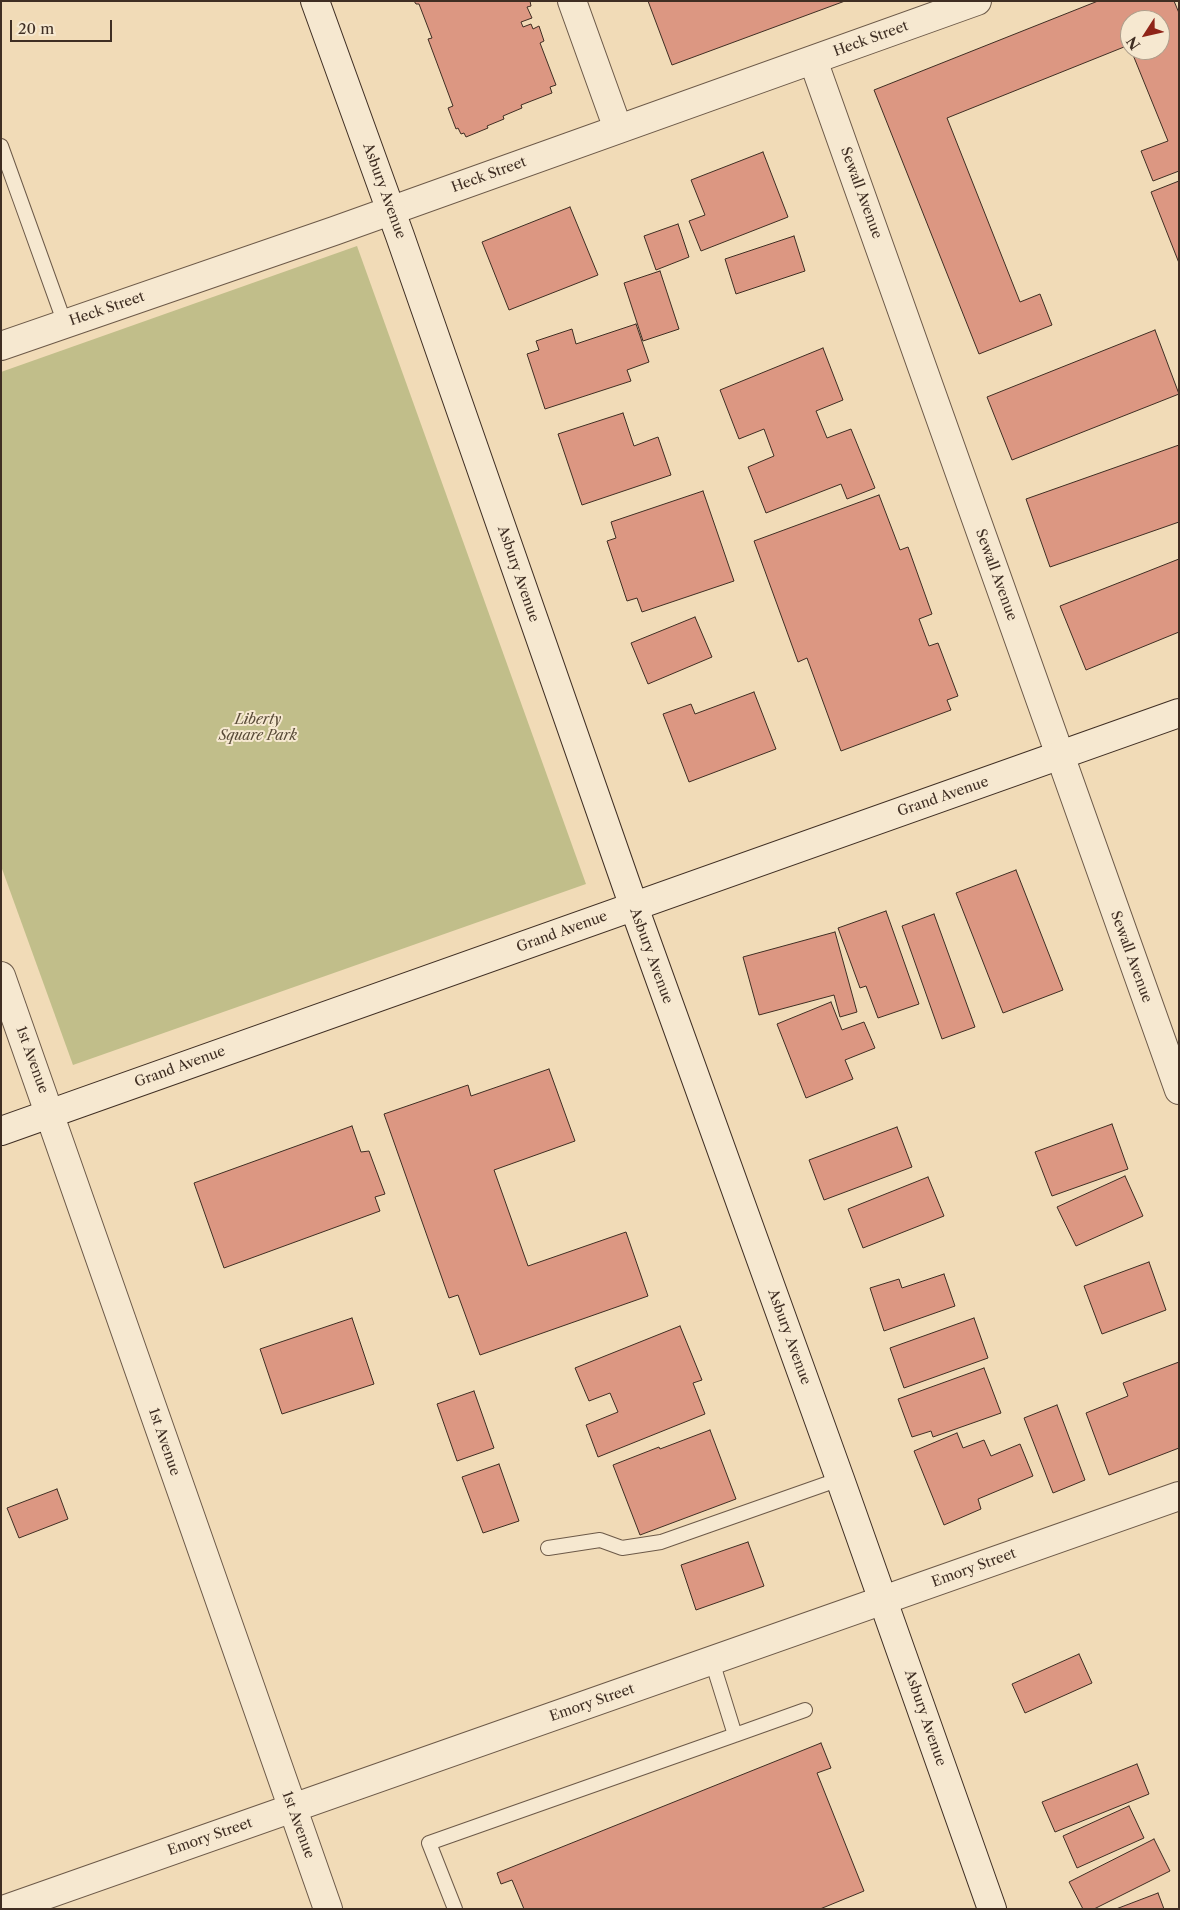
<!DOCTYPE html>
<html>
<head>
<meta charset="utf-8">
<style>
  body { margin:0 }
  #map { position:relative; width:1180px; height:1910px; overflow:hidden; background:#f1dbb7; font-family:"Libre Caslon Text",serif }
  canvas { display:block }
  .frame { position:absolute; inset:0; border:2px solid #3f2e23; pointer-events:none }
  .north { position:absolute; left:1120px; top:10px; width:50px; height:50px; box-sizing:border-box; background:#f6e8d0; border:1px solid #ad9e8b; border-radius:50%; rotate:235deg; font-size:14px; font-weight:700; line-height:20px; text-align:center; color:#3f2e23 }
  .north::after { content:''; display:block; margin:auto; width:18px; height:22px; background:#8f2418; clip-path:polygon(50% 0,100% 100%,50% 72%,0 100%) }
  .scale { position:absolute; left:10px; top:20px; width:102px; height:22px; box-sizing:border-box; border:2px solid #3f2e23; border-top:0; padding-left:6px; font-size:15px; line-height:18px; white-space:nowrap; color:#3f2e23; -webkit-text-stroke:4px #f6e8d0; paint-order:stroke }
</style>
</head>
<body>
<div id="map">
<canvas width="1180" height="1910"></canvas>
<div class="frame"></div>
<div class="north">N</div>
<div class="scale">20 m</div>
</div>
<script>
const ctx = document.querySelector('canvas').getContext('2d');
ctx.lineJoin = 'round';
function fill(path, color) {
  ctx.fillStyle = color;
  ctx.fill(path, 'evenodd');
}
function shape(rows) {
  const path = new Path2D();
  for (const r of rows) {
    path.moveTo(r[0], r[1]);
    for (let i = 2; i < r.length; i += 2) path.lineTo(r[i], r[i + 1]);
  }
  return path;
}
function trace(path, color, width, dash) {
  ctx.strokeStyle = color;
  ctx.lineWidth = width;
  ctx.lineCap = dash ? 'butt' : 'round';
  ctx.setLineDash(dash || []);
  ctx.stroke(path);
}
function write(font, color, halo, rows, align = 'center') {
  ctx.font = font + ' "Libre Caslon Text",serif';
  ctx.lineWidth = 4;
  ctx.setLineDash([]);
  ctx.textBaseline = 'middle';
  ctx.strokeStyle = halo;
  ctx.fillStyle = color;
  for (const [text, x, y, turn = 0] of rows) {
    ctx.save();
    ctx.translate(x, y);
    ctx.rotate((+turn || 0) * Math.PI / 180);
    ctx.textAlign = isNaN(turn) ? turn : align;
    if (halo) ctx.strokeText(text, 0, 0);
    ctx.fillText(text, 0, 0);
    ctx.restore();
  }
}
fill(shape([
  [357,246,586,884,73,1065,1,866,1,372]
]), '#c1be8a');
const building = shape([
  [414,1,530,1,531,6,527,7,532,18,521,22,523,27,531,24,533,29,539,26,544,41,540,43,556,85,550,87,552,93,521,105,522,108,503,116,504,119,487,126,488,128,466,137,464,133,461,134,458,128,456,129,448,108,453,106,428,39,432,38,419,4,416,4,414,1],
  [648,1,845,1,672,65,648,1],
  [1098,1,1174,1,1179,13,1179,171,1153,181,1141,151,1168,141,1131,50,1160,50,1160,20,1130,20,1130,47,1129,45,947,118,1020,302,1040,294,1052,325,979,354,874,90,1098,1],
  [763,152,788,217,701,251,689,221,705,215,691,180,763,152],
  [1179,181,1179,263,1151,192,1179,181],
  [570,207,598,275,509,310,482,242,570,207],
  [678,224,689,257,656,270,644,236,678,224],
  [794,236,805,271,736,294,725,259,794,236],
  [660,271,679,329,643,341,624,283,660,271],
  [636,324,649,362,627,370,631,381,545,409,527,354,539,350,536,341,572,329,576,344,636,324],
  [1155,330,1179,394,1012,460,987,397,1155,330],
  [823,348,843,400,816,411,827,438,851,429,875,488,847,499,841,484,766,513,748,467,774,456,764,429,739,439,720,390,823,348],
  [623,413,634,446,658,437,671,475,582,505,558,434,623,413],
  [1179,445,1179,522,1050,567,1026,499,1179,445],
  [703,491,734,581,642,612,637,598,627,601,607,541,616,538,611,522,703,491],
  [879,495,900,550,908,547,932,614,919,619,929,646,938,643,958,696,947,700,951,710,841,751,807,658,798,662,754,541,879,495],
  [1179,559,1179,632,1086,670,1060,606,1179,559],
  [695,617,712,657,648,684,631,643,695,617],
  [754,692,776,749,689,782,663,714,691,704,695,714,754,692],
  [1016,870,1063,990,1003,1013,956,893,1016,870],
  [886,911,919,1004,878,1018,866,986,860,988,838,928,886,911],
  [934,914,975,1027,942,1039,902,926,934,914],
  [835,932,857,1012,840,1017,834,995,759,1015,743,957,835,932],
  [831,1002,842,1030,864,1022,875,1048,845,1060,853,1079,806,1098,777,1024,831,1002],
  [549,1069,575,1141,494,1170,528,1266,626,1232,648,1296,480,1355,458,1295,449,1298,384,1114,468,1085,471,1096,549,1069],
  [1112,1124,1128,1169,1052,1196,1035,1152,1112,1124],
  [352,1126,361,1152,369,1151,385,1194,375,1197,380,1211,224,1268,194,1183,352,1126],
  [897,1127,912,1167,824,1200,809,1160,897,1127],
  [1125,1176,1143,1216,1076,1246,1057,1207,1125,1176],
  [928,1177,944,1216,863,1248,848,1209,928,1177],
  [1149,1262,1166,1310,1102,1334,1084,1286,1149,1262],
  [944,1274,955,1306,884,1331,870,1288,899,1279,902,1288,944,1274],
  [352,1318,374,1384,282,1414,260,1349,352,1318],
  [974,1318,988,1358,904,1388,890,1348,974,1318],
  [680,1326,702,1380,693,1383,705,1414,598,1457,586,1425,618,1412,610,1393,589,1401,575,1368,680,1326],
  [1179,1362,1179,1448,1109,1475,1086,1413,1128,1396,1123,1383,1179,1362],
  [984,1368,1001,1413,933,1437,931,1431,912,1437,898,1399,984,1368],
  [474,1391,494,1448,457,1461,437,1404,474,1391],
  [1057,1405,1085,1480,1053,1493,1024,1418,1057,1405],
  [710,1430,736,1499,640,1535,613,1465,659,1447,660,1449,710,1430],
  [957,1433,963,1448,984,1440,991,1456,1020,1444,1033,1476,978,1499,981,1509,944,1525,914,1451,957,1433],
  [499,1464,519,1521,483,1533,462,1477,499,1464],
  [57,1489,68,1519,19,1538,7,1508,57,1489],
  [748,1542,764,1586,696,1610,681,1565,748,1542],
  [1079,1654,1092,1683,1025,1713,1012,1684,1079,1654],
  [821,1743,831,1768,817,1773,864,1891,820,1909,524,1909,512,1880,501,1884,497,1873,821,1743],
  [1137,1764,1149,1794,1055,1832,1042,1802,1137,1764],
  [1129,1806,1144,1838,1077,1868,1063,1836,1129,1806],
  [1154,1839,1170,1871,1094,1909,1083,1909,1069,1882,1154,1839],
  [1158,1893,1164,1909,1116,1909,1158,1893]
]);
fill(building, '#dc9782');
trace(building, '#3f2e23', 1);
const lane = shape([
  [1,146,65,324],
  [548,1548,600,1540,622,1548,661,1542,840,1479],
  [735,1735,805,1710],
  [455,1909,429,1843,735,1735,712,1661]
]);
const street = shape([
  [572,1,618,129],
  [813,60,1179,1090],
  [1,346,334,231,977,1],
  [1,976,328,1909],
  [6,1909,1179,1496]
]);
const secondary = shape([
  [315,1,400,236,634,907,840,1479,992,1909],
  [1,1131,1179,713]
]);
trace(lane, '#6c5948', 16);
trace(street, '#6c5948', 30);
trace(secondary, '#3f2e23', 30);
trace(lane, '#f6e8d0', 14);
trace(street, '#f6e8d0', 28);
trace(secondary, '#f6e8d0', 28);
write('14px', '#3f2e23', '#f6e8d0', [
  ["Heck Street",871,39,-20],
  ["Heck Street",489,175,-20],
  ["Asbury Avenue",384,191,70],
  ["Sewall Avenue",861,193,70],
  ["Heck Street",107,309,-19],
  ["Asbury Avenue",518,574,71],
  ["Sewall Avenue",996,575,70],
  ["Grand Avenue",943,797,-19],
  ["Grand Avenue",562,932,-20],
  ["Asbury Avenue",651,956,70],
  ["Sewall Avenue",1131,957,70],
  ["1st Avenue",32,1060,70],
  ["Grand Avenue",180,1067,-20],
  ["Asbury Avenue",789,1337,70],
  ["1st Avenue",164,1442,71],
  ["Emory Street",974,1568,-20],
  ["Emory Street",592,1703,-19],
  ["Asbury Avenue",925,1718,71],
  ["1st Avenue",298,1825,70],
  ["Emory Street",210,1837,-19]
]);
write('italic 14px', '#594b38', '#f6e8d0', [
  ["Liberty",258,720],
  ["Square Park",258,736]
]);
</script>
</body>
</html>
